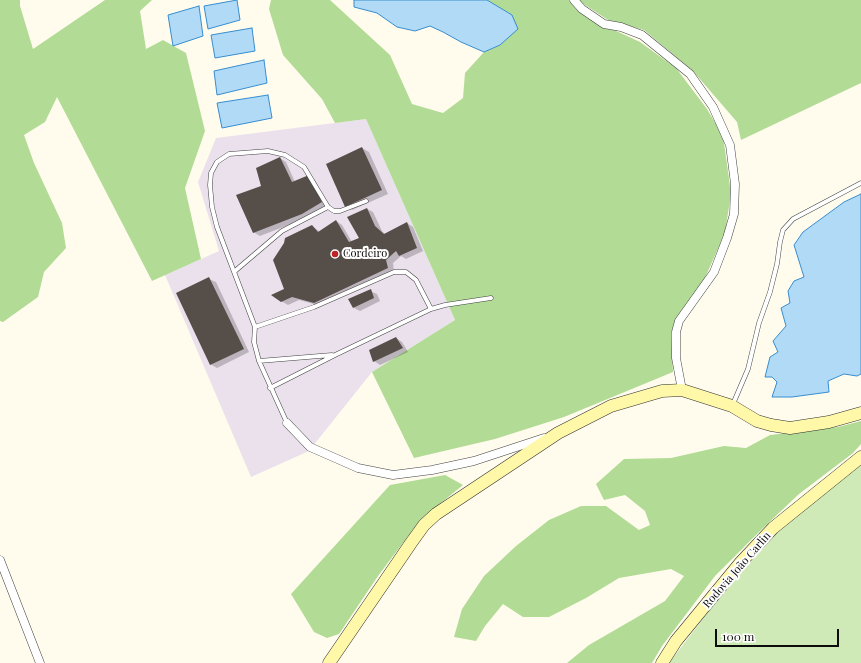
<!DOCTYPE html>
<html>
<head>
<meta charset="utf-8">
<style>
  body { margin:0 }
  #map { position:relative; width:861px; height:663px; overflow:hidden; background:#fffced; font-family:"Playfair Display",serif }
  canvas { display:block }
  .scale { position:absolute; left:715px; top:629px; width:124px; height:18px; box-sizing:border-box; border:2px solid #0d0d0d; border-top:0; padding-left:5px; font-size:12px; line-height:14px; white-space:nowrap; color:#0d0d0d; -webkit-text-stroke:3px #fff; paint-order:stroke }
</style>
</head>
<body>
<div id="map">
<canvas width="861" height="663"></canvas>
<div class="scale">100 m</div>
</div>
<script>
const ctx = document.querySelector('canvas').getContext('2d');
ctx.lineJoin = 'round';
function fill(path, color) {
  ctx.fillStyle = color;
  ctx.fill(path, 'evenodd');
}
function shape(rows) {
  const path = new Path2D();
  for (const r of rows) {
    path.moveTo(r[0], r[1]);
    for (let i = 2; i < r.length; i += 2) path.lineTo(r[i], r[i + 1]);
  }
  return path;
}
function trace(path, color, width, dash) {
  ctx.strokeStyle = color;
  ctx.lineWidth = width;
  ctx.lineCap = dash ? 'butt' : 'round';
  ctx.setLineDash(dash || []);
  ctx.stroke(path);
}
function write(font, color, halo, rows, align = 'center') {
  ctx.font = font + ' "Playfair Display",serif';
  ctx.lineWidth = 4;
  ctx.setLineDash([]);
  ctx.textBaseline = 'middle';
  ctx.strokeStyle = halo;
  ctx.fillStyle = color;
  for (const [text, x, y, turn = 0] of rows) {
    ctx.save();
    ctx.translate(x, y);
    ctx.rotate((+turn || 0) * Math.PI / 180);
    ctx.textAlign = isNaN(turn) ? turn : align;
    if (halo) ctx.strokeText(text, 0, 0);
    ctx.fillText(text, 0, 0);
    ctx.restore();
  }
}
fill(shape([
  [366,119,455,320,372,372,309,451,251,477,165,275,219,251,198,182,216,138]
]), '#ebe1ec');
fill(shape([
  [861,465,861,663,669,663,726,589,777,533,820,496]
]), '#cfeab6');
fill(shape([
  [0,0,20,0,20,6,33,49,105,0,152,0,140,11,146,49,163,40,186,53,205,131,185,188,201,259,152,281,57,97,45,122,24,135,34,163,62,223,66,248,44,272,38,297,3,322,0,321],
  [271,0,330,0,390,55,412,104,443,113,463,98,465,73,484,52,500,45,512,15,487,0,569,0,586,17,640,42,676,68,707,109,723,136,731,193,725,233,704,280,678,315,671,333,673,372,564,417,495,439,414,458,372,372,455,320,366,119,335,123,322,99,283,55,269,9],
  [579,0,861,0,861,83,741,140,737,122,693,71,644,30,608,20,582,3],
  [861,421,861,444,853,453,799,494,763,528,715,576,662,646,652,663,567,663,589,645,665,601,684,576,671,569,619,578,586,598,549,617,523,617,503,604,485,626,476,641,454,637,462,609,484,576,516,546,549,520,581,506,606,506,639,530,650,525,645,511,625,495,604,500,596,484,624,459,671,458,724,446,746,448,770,435,838,427],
  [445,475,463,485,420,520,378,576,339,634,327,638,314,632,291,594,390,485]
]), '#b2db95');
const water = shape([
  [237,0,240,20,208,29,204,6,237,0],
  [354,0,487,0,512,15,518,29,500,45,484,52,461,42,443,32,430,26,415,31,397,27,377,13,354,7,354,0],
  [199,6,203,36,173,46,168,15,199,6],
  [252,28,255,51,215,58,211,35,252,28],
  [264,60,267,83,217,95,214,71,264,60],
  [268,95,272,118,222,128,217,103,268,95],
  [861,194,861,374,857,376,844,374,828,381,829,392,792,397,772,397,777,382,772,377,765,377,770,357,778,352,773,341,786,326,781,308,790,303,788,291,794,281,804,277,794,245,803,232,844,202,861,194]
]);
fill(water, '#b1daf7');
trace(water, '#378dcf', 1);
fill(shape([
  [362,148,369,152,388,194,352,210,346,206],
  [280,158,286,162,295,182,308,177,315,180,328,206,309,217,260,236,253,232,263,186],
  [367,209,373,212,382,231,385,234,407,223,413,227,423,251,406,259,401,256,393,263,394,272,321,306,299,300,288,305,281,301,312,226,320,232,336,221,342,225,352,242,360,238],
  [209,279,216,282,249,352,217,368,210,364],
  [370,291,377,294,380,301,360,311,354,308],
  [396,338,402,342,408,352,380,365,374,361]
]), '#0003');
fill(shape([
  [362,147,382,190,345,207,326,164],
  [280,157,292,182,309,175,322,202,302,214,253,233,236,195,261,186,256,168],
  [367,208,375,226,384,234,407,222,417,248,399,256,396,251,386,260,388,268,314,303,292,297,281,302,271,295,284,289,273,260,284,243,285,238,312,225,318,232,336,220,349,242,359,238,347,217],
  [209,277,244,349,210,365,176,293],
  [371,289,374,298,353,308,348,299],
  [396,337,403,348,373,362,369,350]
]), '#564f49');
const lane = shape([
  [235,271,282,231,328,207,334,211,340,211,366,201],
  [255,327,314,307,394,272,406,272,416,280,431,309],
  [259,361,332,355],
  [270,388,335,355,431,309,445,305,491,298],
  [733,404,748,369,759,323,770,292,777,264,780,242,783,230,793,219,861,183],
  [287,423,259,361,254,342,255,327,217,227,212,207,210,185,211,173,217,162,229,154,268,151,285,155,304,167,328,207]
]);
const street = shape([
  [574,0,582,9,604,24,621,27,642,35,690,74,713,107,730,145,735,184,734,214,727,238,714,272,679,321,676,332,676,358,682,390],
  [287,423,310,447,358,468,393,475,432,470,474,461,544,438],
  [0,560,40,663]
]);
const secondary = shape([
  [329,663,411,543,424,525,436,514,558,433,611,406,662,391,682,390,732,406,757,421,771,425,790,428,829,422,861,413],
  [662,663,676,641,741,562,773,528,861,457]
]);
trace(lane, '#404040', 5);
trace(street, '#404040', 9);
trace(secondary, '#2f2f2f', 13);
trace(lane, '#fff', 4);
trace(street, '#fff', 8);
trace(secondary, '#fff8a8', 12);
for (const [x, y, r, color] of [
  [335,254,4,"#bf2325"]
]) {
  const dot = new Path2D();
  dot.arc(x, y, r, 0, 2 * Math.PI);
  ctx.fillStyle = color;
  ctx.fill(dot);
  trace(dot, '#fff', 1.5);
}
write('11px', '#0d0d0d', '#fff', [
  ["Cordeiro",343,254]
], 'left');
write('11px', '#0d0d0d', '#fff', [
  ["Rodovia João Carlin",737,570,-49]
]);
</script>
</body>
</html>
